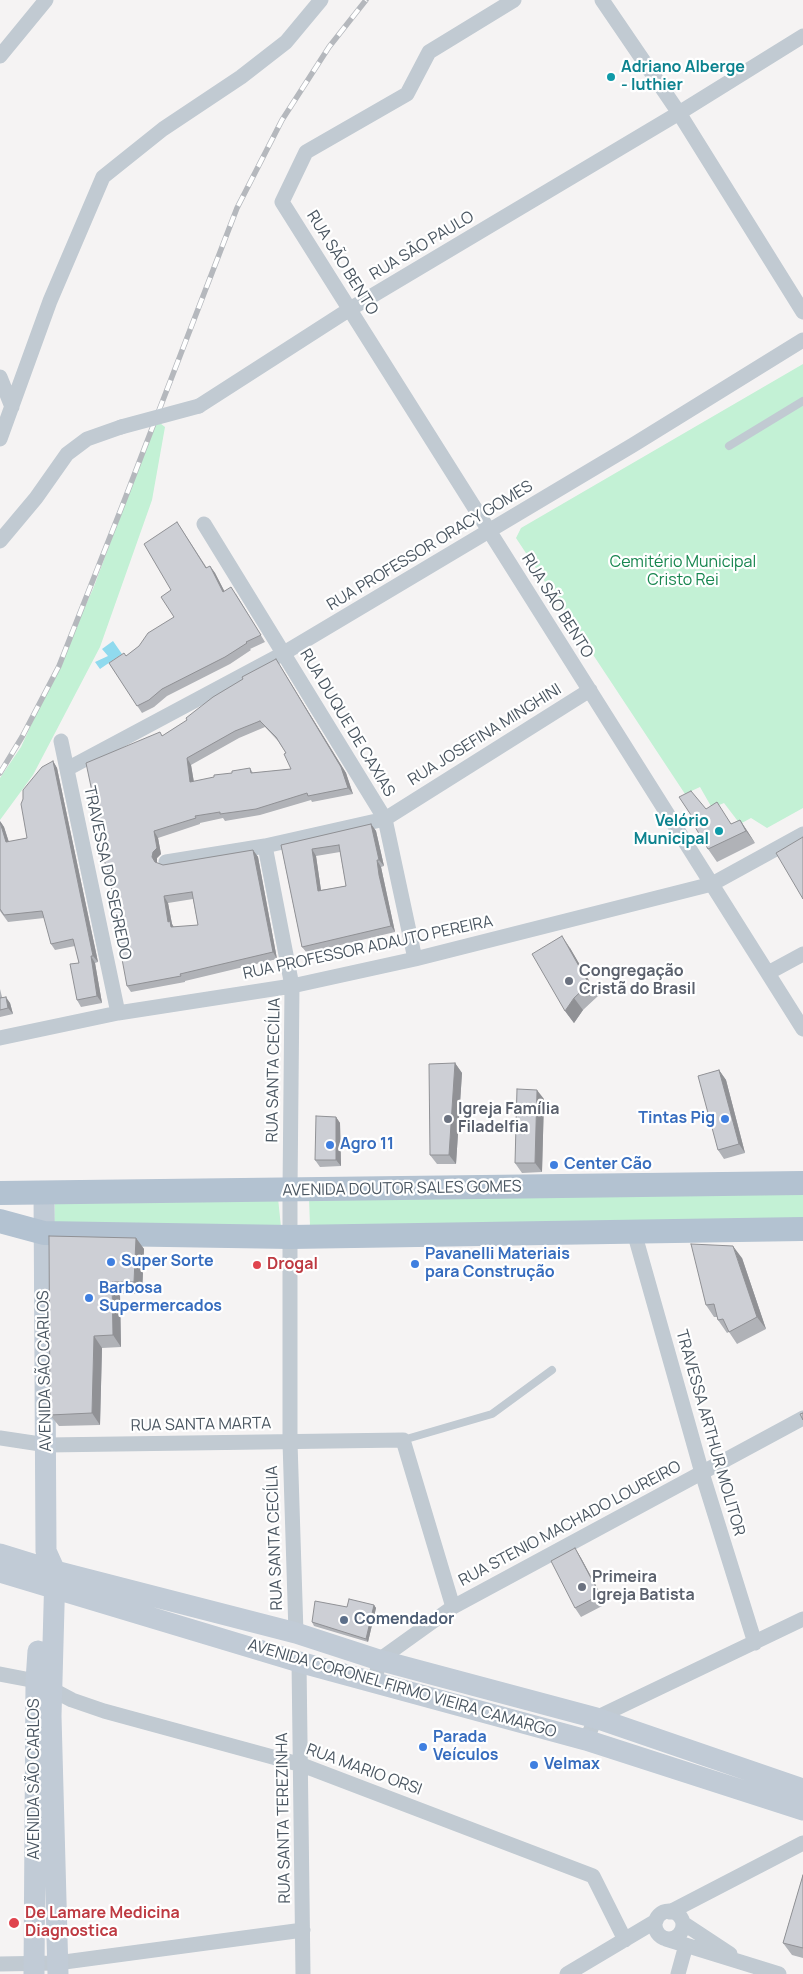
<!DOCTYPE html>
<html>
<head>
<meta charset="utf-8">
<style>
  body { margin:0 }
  canvas { display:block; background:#f5f3f3 }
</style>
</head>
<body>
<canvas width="803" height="1974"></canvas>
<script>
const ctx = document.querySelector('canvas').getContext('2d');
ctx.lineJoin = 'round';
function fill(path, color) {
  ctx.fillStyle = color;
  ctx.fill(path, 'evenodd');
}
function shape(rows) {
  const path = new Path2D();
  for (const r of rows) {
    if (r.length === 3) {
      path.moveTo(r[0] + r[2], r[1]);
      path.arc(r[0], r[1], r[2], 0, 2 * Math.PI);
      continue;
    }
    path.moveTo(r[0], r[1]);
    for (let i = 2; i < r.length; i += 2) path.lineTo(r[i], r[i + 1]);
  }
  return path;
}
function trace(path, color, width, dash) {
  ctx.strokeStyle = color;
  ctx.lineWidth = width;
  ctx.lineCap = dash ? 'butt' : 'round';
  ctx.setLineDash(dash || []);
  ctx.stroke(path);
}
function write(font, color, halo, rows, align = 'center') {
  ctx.font = font + ' Manrope,sans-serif';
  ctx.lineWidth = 4.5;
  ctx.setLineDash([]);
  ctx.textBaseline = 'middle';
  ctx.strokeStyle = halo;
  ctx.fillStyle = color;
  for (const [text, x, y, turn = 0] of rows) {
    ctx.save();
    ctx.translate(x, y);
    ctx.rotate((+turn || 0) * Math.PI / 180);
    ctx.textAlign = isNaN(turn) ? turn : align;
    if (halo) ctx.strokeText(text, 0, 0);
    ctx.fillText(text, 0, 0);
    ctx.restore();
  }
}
fill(shape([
  [803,364,803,808,767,828,751,818,740,824,724,803,712,808,700,787,685,794,516,538,521,528],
  [156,420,165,427,152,500,100,647,33,775,0,820,0,778,21,747,93,589],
  [803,1187,803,1219,310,1226,309,1198],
  [278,1198,281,1227,54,1225,55,1199]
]), '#c3f1d5');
fill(shape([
  [113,641,122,654,100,669,95,662,108,656,102,649]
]), '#90daee');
trace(shape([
  [729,446,803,401],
  [403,1440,492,1414,552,1370]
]), '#c1cad2', 8);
trace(shape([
  [514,0,429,52,407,94,306,152,282,202,803,1029],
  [602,0,679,113,803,312],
  [0,56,46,0],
  [0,377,12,407],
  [199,406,350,309,679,113,803,36],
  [0,439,50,301,103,177,163,129,241,77,286,42,321,0],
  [204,524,385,819,415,959],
  [0,541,36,498,67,454,87,439,121,427],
  [61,741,118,1013],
  [67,769,284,653,633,445,803,340],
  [265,846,292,986,290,1190,290,1442,296,1633],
  [166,862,265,846,385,819,590,690],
  [768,973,803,954],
  [0,1038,118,1013,292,986,415,959,712,884,803,834],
  [634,1232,702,1473,755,1643],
  [0,1438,47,1445,403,1440,453,1607],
  [299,1662,303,1974],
  [0,1674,36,1681,72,1700,104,1711,302,1765,593,1876,625,1940],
  [375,1682,379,1660,453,1607,803,1418],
  [586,1740,596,1718,803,1619],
  [669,1925,14],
  [670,1912,803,1843],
  [683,1923,730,1954],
  [666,1939,779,1974],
  [0,1964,57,1963,303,1930],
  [567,1974,656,1921],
  [678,1974,686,1945]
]), '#c1cad2', 15);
trace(shape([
  [44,1192,46,1551,55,1571,51,1716,58,1974],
  [0,1554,55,1571,296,1633,379,1660,596,1718,803,1789],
  [0,1572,299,1662,586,1740,803,1810],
  [34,1974,36,1681,38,1651]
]), '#c1cbd6', 21);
trace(shape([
  [0,1193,803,1183],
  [0,1221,44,1233,290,1237,803,1229]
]), '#b3c2d1', 24);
const rail = shape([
  [0,773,22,737,59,666,121,509,237,208,282,120,329,47,366,0]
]);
trace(rail, '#b5b8bd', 5.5);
trace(rail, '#fff', 4, [11]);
trace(shape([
  [121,427,199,406]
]), '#c1cad2', 15);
fill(shape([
  [177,522,207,568,210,566,215,573,224,591,236,594,265,642,250,649,251,650,230,664,167,696,154,707,142,713,109,663,127,656,174,617,171,590],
  [280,666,346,773,353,794,312,802,311,800,260,815,225,821,223,818,200,823,200,824,158,838,161,854,157,858,157,863,163,865,253,850,258,857,277,959,185,981,185,982,131,992,127,986,162,736],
  [265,727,278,741,286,753,291,769,253,773,250,768,232,773,194,782,191,765,239,738],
  [193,899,198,925,174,927,172,924,168,903],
  [53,761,57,768,98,962,95,963,102,1003,81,1007,77,1000,79,963,75,946,55,950,51,944,44,918,8,922,0,911,0,821,4,827,9,842,27,838],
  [706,809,731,824,740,820,755,843,717,862,708,849],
  [371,824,376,831,384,866,381,867,384,881,395,932,307,953,302,947,281,845],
  [340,852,346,886,321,890,316,856],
  [570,948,598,996,583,1010,574,1023,565,1011],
  [0,989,2,997,10,1003,13,1014,0,1017],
  [455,1063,462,1073,456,1164,437,1164,430,1155],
  [719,1070,726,1080,745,1153,724,1159,718,1150],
  [544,1099,542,1172,522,1173,515,1163],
  [336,1117,340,1123,341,1166,320,1167,315,1160],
  [49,1236,136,1238,144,1249,142,1294,120,1294,121,1347,102,1348,100,1425,59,1426,50,1415],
  [742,1258,766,1329,737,1344,729,1332,727,1333,718,1320,717,1317,714,1317,706,1305],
  [575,1548,581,1558,606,1604,581,1617,575,1608],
  [374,1605,376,1608,368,1642,314,1626,312,1622],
  [803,1875,803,1958,792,1955,783,1943]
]), '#b0b2b7');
fill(shape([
  [210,566,215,573,228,598,223,592],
  [276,659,346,773,353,794,348,788],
  [187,758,191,765,195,789,190,782],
  [53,761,57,768,98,962,93,956],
  [740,820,748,832,755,843,746,831],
  [0,821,4,827,11,849,6,842],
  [371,824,376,831,384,866,379,860],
  [154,831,158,838,161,854,157,858,157,863,155,862,152,857],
  [312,849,316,856,322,897,318,891],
  [253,850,258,857,277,959,273,952],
  [377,860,381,867,384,881,395,932,391,926,379,875],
  [164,896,168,903,172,924,174,928,171,927,168,922],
  [562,936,570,948,598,996,589,984],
  [91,956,95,963,102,1003,97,996],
  [6,997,10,1003,13,1014,8,1008],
  [574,998,583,1010,574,1023,565,1011],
  [455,1063,462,1073,456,1164,449,1155],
  [719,1070,726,1080,745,1153,739,1144],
  [537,1090,544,1099,542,1172,535,1163],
  [336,1117,340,1123,341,1166,336,1160],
  [136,1238,144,1249,142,1294,134,1282],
  [733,1246,742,1258,766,1329,757,1317],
  [112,1282,120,1294,121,1347,113,1335],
  [94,1336,102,1348,100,1425,92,1413],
  [575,1548,581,1558,606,1604,600,1595],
  [374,1605,376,1608,368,1642,366,1639]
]), '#909195');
const building = shape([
  [177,522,206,568,210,566,223,592,231,587,261,635,246,642,247,643,225,657,162,689,149,700,137,706,109,663,124,653,126,656,139,646,148,633,174,617,161,597,171,590,144,544,177,522],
  [276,659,341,767,348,788,308,796,307,793,256,809,220,814,220,812,195,816,196,818,154,831,157,848,153,852,152,857,155,862,163,865,253,850,273,952,180,974,181,976,127,986,112,905,111,881,101,851,102,839,86,763,160,732,162,736,187,720,186,718,213,697,243,679,242,677,276,659],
  [260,721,276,737,286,753,284,754,291,769,251,773,250,768,232,771,232,773,214,775,214,777,190,782,187,758,235,731,260,721],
  [192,892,198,925,171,927,170,921,168,922,164,896,192,892],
  [53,761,93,956,91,956,97,996,77,1000,70,964,79,963,73,939,51,944,42,911,4,915,0,909,0,822,6,842,27,838,21,804,23,799,23,790,42,767,53,761],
  [691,791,706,809,717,802,731,824,740,820,746,831,708,849,691,820,693,818,679,797,691,791],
  [371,824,379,860,377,860,379,875,391,926,302,947,281,845,371,824],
  [339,845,346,886,318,891,312,849,339,845],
  [803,837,803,899,776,853,803,837],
  [562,936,589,984,574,998,565,1011,532,954,562,936],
  [6,997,8,1008,0,1010,0,998,6,997],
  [455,1063,449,1155,430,1155,429,1064,455,1063],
  [719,1070,739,1144,718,1150,698,1076,719,1070],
  [517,1089,537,1090,535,1163,515,1163,517,1089],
  [316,1116,336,1117,336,1160,315,1160,316,1116],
  [49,1236,136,1238,134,1282,112,1282,113,1335,94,1336,92,1413,50,1415,49,1236],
  [691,1244,733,1246,757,1317,729,1332,723,1319,718,1320,714,1304,706,1305,691,1244],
  [803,1413,803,1420,800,1414,803,1413],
  [575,1548,600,1595,575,1608,551,1561,575,1548],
  [349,1599,374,1605,366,1639,312,1622,315,1601,347,1607,349,1599],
  [803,1875,803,1948,783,1943,803,1875]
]);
fill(building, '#cdcfd5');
trace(building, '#909195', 1);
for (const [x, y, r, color] of [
  [611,77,5,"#0f9aa8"],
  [719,831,5,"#0f9aa8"],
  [569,981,5,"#6b7280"],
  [448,1119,5,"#6b7280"],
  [725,1119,5,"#3f7fe0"],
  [330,1145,5,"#3f7fe0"],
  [554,1165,5,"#3f7fe0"],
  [111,1262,5,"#3f7fe0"],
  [415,1264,5,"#3f7fe0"],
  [257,1265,5,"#e0444e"],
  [89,1298,5,"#3f7fe0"],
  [582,1587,5,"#6b7280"],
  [344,1620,5,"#5c6f8a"],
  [423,1747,5,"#3f7fe0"],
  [534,1765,5,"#3f7fe0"],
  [14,1923,6,"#e0444e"]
]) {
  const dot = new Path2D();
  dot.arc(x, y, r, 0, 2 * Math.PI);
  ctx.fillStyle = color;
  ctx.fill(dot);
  trace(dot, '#fff', 2);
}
write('bold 16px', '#0d838f', '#fff', [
  ["Adriano Alberge",621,68],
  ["- luthier",621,86],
  ["Velório",709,822,"right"],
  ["Municipal",709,840,"right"]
], 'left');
write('16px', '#4a5661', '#fff', [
  ["RUA SÃO PAULO",422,246,-31],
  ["RUA SÃO BENTO",342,263,58],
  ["RUA PROFESSOR ORACY GOMES",430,546,-31],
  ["RUA SÃO BENTO",557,606,58],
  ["RUA DUQUE DE CAXIAS",347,723,59],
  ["RUA JOSEFINA MINGHINI",485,735,-32],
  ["TRAVESSA DO SEGREDO",107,873,78],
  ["RUA PROFESSOR ADAUTO PEREIRA",368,948,-12],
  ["RUA SANTA CECÍLIA",274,1070,-89],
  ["AVENIDA DOUTOR SALES GOMES",402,1189,-1],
  ["AVENIDA SÃO CARLOS",45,1371,-91],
  ["RUA SANTA MARTA",201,1425,-1],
  ["TRAVESSA ARTHUR MOLITOR",710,1433,74],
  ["RUA STENIO MACHADO LOUREIRO",570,1524,-28],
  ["RUA SANTA CECÍLIA",275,1538,-92],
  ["AVENIDA CORONEL FIRMO VIEIRA CAMARGO",402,1689,16],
  ["RUA MARIO ORSI",364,1770,20],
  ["AVENIDA SÃO CARLOS",35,1779,-90],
  ["RUA SANTA TEREZINHA",284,1818,-91]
]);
write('16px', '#17864f', '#fff', [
  ["Cemitério Municipal",683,563],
  ["Cristo Rei",683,581]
]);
write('bold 16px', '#5b616d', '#fff', [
  ["Congregação",579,972],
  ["Cristã do Brasil",579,990],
  ["Igreja Família",458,1110],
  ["Filadelfia",458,1128],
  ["Primeira",592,1578],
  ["Igreja Batista",592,1596]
], 'left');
write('bold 16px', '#366cbe', '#fff', [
  ["Tintas Pig",715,1119,"right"],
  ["Agro 11",340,1145],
  ["Center Cão",564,1165],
  ["Pavanelli Materiais",425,1255],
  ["para Construção",425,1273],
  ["Super Sorte",121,1262],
  ["Barbosa",99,1289],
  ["Supermercados",99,1307],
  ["Parada",433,1738],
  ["Veículos",433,1756],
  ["Velmax",544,1765]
], 'left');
write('bold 16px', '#be3a42', '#fff', [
  ["Drogal",267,1265],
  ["De Lamare Medicina",25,1914],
  ["Diagnostica",25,1932]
], 'left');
write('bold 16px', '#4e5e75', '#fff', [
  ["Comendador",354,1620]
], 'left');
</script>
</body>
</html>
